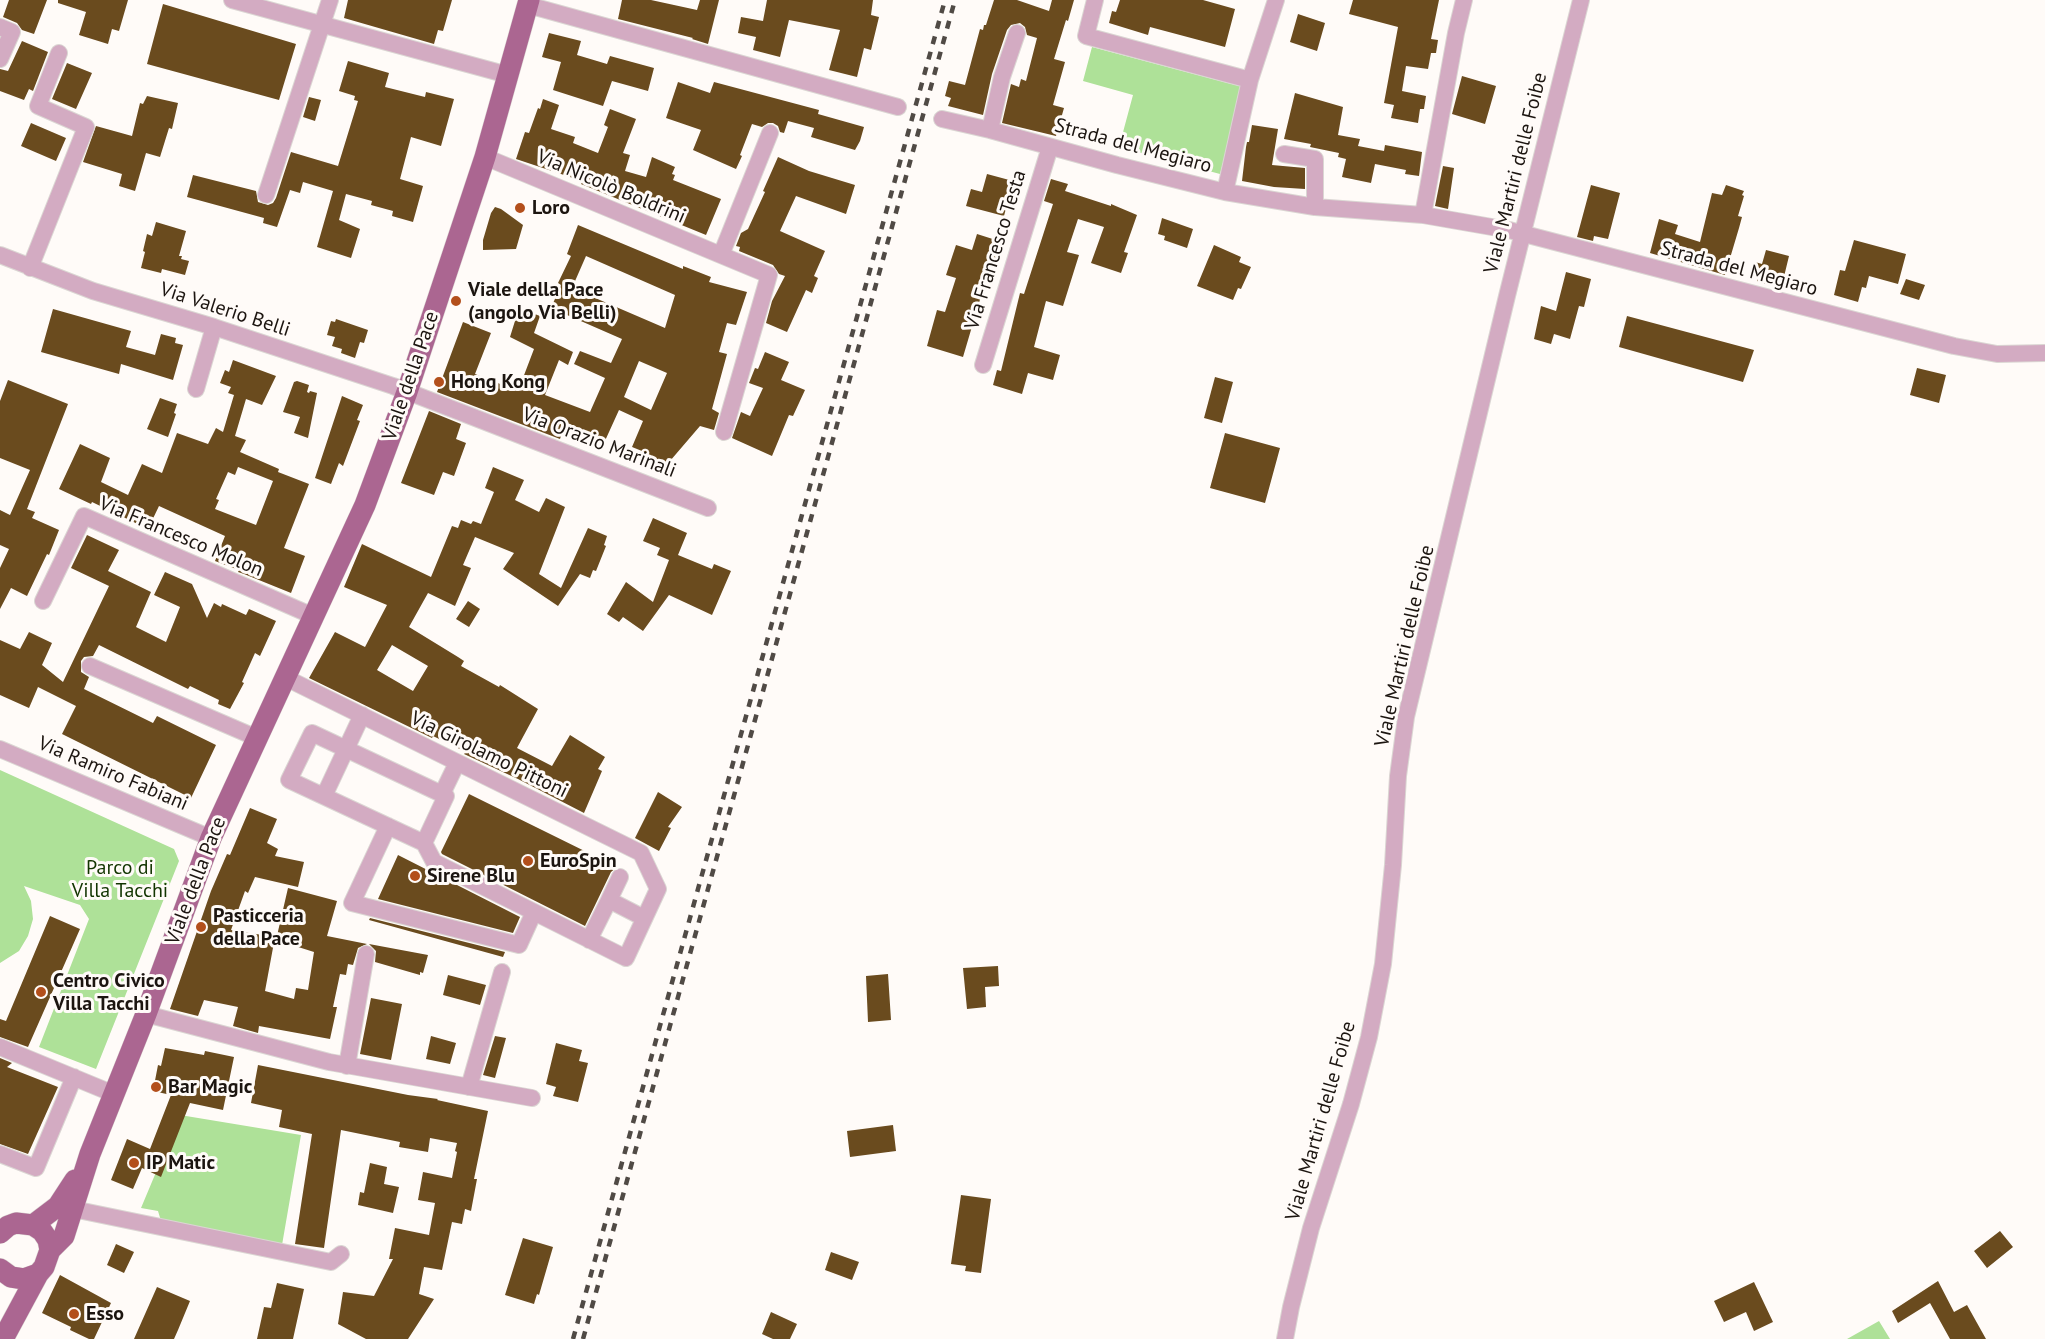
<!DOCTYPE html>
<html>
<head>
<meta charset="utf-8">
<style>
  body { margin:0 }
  canvas { display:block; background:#fffbf8 }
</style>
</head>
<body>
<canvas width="2045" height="1339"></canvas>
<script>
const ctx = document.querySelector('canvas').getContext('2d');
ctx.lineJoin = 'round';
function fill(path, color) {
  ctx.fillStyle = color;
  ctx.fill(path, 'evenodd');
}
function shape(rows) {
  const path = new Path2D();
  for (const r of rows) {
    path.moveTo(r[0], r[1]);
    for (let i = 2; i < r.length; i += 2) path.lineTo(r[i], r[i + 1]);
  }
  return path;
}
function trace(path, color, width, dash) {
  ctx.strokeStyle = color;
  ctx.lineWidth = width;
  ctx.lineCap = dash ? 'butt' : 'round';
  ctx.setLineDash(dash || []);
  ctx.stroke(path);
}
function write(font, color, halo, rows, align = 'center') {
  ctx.font = font + ' "PT Sans",sans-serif';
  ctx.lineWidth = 6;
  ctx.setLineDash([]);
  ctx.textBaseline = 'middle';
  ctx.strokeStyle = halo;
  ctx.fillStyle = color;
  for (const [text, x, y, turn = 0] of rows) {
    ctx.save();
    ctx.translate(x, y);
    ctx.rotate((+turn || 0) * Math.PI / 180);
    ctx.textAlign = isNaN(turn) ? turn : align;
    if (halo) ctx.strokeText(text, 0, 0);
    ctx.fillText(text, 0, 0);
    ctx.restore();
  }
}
fill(shape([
  [1092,47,1243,87,1220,174,1119,147,1133,95,1083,81],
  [0,770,174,849,179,861,96,1069,39,1047,89,919,80,905,24,886,31,901,33,919,28,936,19,951,0,963],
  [180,1115,301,1135,282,1245,161,1221,158,1211,141,1208],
  [1879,1321,1890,1339,1847,1339]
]), '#aee198');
fill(shape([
  [9,0,47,0,34,34,22,30,17,23,3,17],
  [58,0,128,0,119,31,112,29,108,44,79,35,86,12,58,3],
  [348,0,452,0,443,31,438,30,434,44,344,18],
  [622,0,651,0,697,10,700,0,719,0,708,44,692,39,693,38,618,19],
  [767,0,873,0,871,15,879,17,871,50,864,48,857,77,829,70,840,30,789,20,780,57,753,50,756,37,738,33,741,17,763,21],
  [994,0,1017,0,1049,11,1052,0,1074,0,1068,21,1066,20,1054,59,1065,62,1053,105,1064,108,1056,136,1002,123,1011,84,1019,87,1021,79,1026,81,1037,38,1027,35,1025,27,1020,23,1011,25,1007,30,992,74,983,115,948,106,951,98,945,96,949,81,965,85,980,29,983,30,984,25,986,25],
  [1120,0,1203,0,1235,9,1225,47,1150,27,1148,35,1109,23,1112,11,1116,12],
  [1353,0,1439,0,1431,39,1438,40,1436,53,1431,53,1428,69,1406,66,1402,91,1426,96,1424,109,1420,109,1418,123,1391,118,1394,105,1384,103,1398,27,1349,14],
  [163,4,296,44,279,100,147,64],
  [1298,14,1325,23,1317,51,1290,42],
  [549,33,581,41,577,55,607,64,610,56,654,68,648,91,612,81,603,106,553,90,561,62,542,57],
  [22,41,48,52,33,91,29,89,24,100,0,91,0,69,8,71],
  [348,61,389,73,385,87,425,97,426,92,454,99,441,146,411,137,400,179,423,186,413,222,392,216,393,211,371,205,372,201,346,194,339,220,360,229,351,258,317,247,333,191,303,182,300,193,290,190,277,227,263,223,264,218,187,197,193,175,256,191,258,202,268,205,273,203,276,198,291,152,338,166,358,101,354,100,355,96,339,91],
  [67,63,92,73,76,109,52,99],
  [1462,76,1496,86,1485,124,1452,114],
  [678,82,710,93,714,82,819,110,818,114,864,127,860,141,855,150,811,137,814,128,788,121,784,133,780,132,778,126,773,123,768,123,762,127,752,124,740,155,742,156,736,169,693,150,701,130,666,118],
  [1295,93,1343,107,1338,135,1360,139,1358,146,1384,151,1385,145,1422,152,1419,176,1405,174,1406,170,1375,164,1371,183,1342,177,1346,159,1338,157,1339,153,1310,147,1311,144,1284,139],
  [147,96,178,103,172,129,169,128,160,157,146,153,135,191,119,186,122,174,83,162,96,126,132,136,140,103,143,104],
  [309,97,321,100,315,121,303,117],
  [543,99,559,105,551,129,575,137,573,143,598,153,608,127,604,125,610,109,636,119,623,153,630,155,625,171,646,177,652,157,675,167,672,174,675,175,673,180,721,199,706,235,581,184,582,181,516,159,525,132,529,133,538,108,540,109],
  [31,123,66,138,56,161,21,146],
  [1252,125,1278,129,1272,165,1305,168,1305,189,1274,187,1242,181,1246,147,1247,142,1249,142],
  [778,157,809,171,855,185,846,214,796,196,780,231,825,251,814,276,818,278,812,293,806,290,787,332,766,323,772,301,785,276,779,274,773,265,739,251,740,247,736,246,741,233,748,229,765,192,763,191],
  [1443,166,1454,168,1448,209,1435,206],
  [987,174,1013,181,1004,216,966,206,971,189,982,192],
  [1051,179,1068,184,1065,191,1111,206,1111,204,1137,215,1124,252,1128,253,1121,273,1091,263,1104,227,1078,219,1067,252,1079,255,1063,306,1046,301,1034,347,1060,355,1053,380,1028,373,1022,394,993,385,997,370,1001,371,1020,293,1024,294,1053,204,1044,201],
  [1591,185,1620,193,1608,239,1594,236,1593,241,1577,237],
  [1726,185,1744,191,1742,195,1744,196,1738,216,1742,217,1739,228,1725,275,1650,253,1659,219,1678,225,1675,234,1700,242,1712,193,1722,195],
  [495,207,501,209,523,225,516,249,483,250,483,240,491,213],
  [1162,218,1193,229,1187,248,1164,240,1165,236,1158,234],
  [156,222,186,231,179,256,182,256,181,259,189,261,185,275,162,269,161,273,141,268,145,252,143,251,147,234,152,236],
  [578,225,683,269,683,266,711,277,709,282,747,292,736,325,727,323,719,352,727,354,712,409,719,413,714,430,700,426,664,468,655,460,646,456,647,453,632,447,643,421,619,410,604,443,565,424,560,439,437,392,463,322,491,333,475,374,518,391,534,349,510,337,519,308,540,316,534,333,573,352,568,365,559,360,545,395,590,412,605,378,574,364,580,351,611,363,622,339,551,308,561,285,558,283,571,256,567,254],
  [586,256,675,295,665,328,572,288],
  [639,361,667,373,651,410,624,397],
  [977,234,999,241,994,256,999,258,995,271,989,269,963,357,927,346,937,310,945,312,956,278,946,275,956,245,972,250],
  [1854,240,1906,254,1898,284,1869,276,1866,288,1862,287,1858,302,1834,295,1840,270,1845,271],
  [1214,245,1241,257,1239,262,1251,267,1241,289,1238,288,1233,300,1197,286],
  [1766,250,1789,256,1781,289,1757,281,1758,278,1751,277,1755,262,1762,264],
  [1566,272,1591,279,1584,307,1579,306,1570,339,1554,334,1551,344,1534,339,1541,306,1556,311],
  [1906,279,1925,285,1919,300,1900,294],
  [53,309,131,331,126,347,155,355,161,334,176,338,175,343,183,345,173,380,121,364,119,374,41,352],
  [1627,316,1754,350,1743,382,1619,347],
  [336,319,368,330,364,343,360,342,355,358,341,353,342,349,332,346,335,337,327,335,331,321,335,322],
  [765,352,789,362,781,380,805,390,793,416,789,415,772,456,732,438,741,412,750,416,763,388,749,383,755,368,758,369],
  [233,360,276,376,262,405,246,399,235,436,246,440,240,452,279,469,278,472,309,484,284,548,305,556,291,593,244,574,238,572,239,570,215,561,225,536,159,506,148,529,92,502,91,504,59,489,80,444,110,458,101,482,128,495,142,464,162,473,177,433,208,444,216,428,223,432,234,395,228,393,231,387,220,383,225,370,229,372],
  [238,467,273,481,256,525,215,509,219,500,216,499,228,472,235,475],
  [1917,368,1946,375,1939,403,1910,395],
  [1215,377,1233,382,1222,423,1204,418],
  [8,380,68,404,27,509,35,512,32,518,59,530,49,555,47,554,27,596,11,588,0,609,0,568,9,549,0,545,0,510,10,515,30,470,0,458,0,401],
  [297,381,309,385,307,392,309,393,310,391,317,393,308,438,294,433,300,417,283,412,294,382],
  [342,396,363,405,357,420,360,421,343,466,339,463,331,484,315,478],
  [160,398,177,404,174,413,176,414,168,437,147,429],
  [429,411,461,424,456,439,466,443,454,476,443,472,434,495,401,483],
  [1225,433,1280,448,1265,503,1210,488],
  [493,467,524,480,515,500,539,512,546,498,565,507,539,574,561,588,588,528,607,536,604,545,606,546,596,571,593,570,590,578,580,574,558,606,503,569,514,553,475,537,463,565,471,568,455,606,428,593,409,627,458,657,464,661,461,666,499,687,500,685,538,709,517,748,552,766,570,735,605,757,598,769,602,771,584,813,518,779,464,754,466,752,433,736,432,738,309,678,335,632,365,647,387,605,344,587,362,544,431,577,452,526,458,528,461,520,471,524,473,521,481,524,494,492,485,488],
  [392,645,428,666,413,691,377,670],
  [653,518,687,533,678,555,712,569,714,564,731,571,712,615,669,595,643,631,623,617,619,622,607,614,626,582,653,602,669,560,657,555,660,548,643,541],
  [87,535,119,550,108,571,151,592,136,627,166,642,180,607,154,595,165,572,192,584,207,618,214,603,221,607,222,604,246,615,249,609,276,621,260,656,255,653,242,682,244,683,230,709,218,704,219,700,190,686,188,689,99,645,93,656,84,657,81,661,81,672,89,677,84,689,153,723,157,716,216,745,191,798,62,734,76,706,38,687,29,708,0,695,0,640,20,649,29,632,52,643,42,665,63,682,109,586,71,568],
  [468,601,480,609,469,627,456,619],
  [658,792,682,807,668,827,671,828,659,851,635,838],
  [469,794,617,867,611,872,585,926,442,854,441,852],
  [250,808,277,819,267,843,278,849,275,856,304,862,298,887,255,877,248,893,245,891,231,930,275,937,265,991,294,999,296,988,308,990,314,952,276,940,288,888,337,901,327,936,367,944,358,948,353,965,348,964,346,975,340,974,333,1007,337,1007,330,1039,259,1026,258,1033,233,1026,238,1007,204,1000,198,1016,170,1009,211,891,227,854,230,855],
  [398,855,520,917,513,933,378,899],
  [50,916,80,929,28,1047,0,1037,0,1019,6,1021],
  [370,918,505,952,503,957,369,920],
  [369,944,428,955,423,973,420,972,420,975,375,962,376,951],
  [998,966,999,986,985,987,986,1007,967,1009,963,968],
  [888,974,891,1020,868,1022,866,976],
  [448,975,486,985,480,1005,443,995],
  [371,998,402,1004,391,1060,360,1054],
  [431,1036,456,1043,450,1064,426,1059],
  [495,1036,506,1038,495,1078,483,1075],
  [556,1043,582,1050,579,1061,588,1063,578,1102,553,1096,556,1087,546,1084],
  [165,1048,204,1055,205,1051,234,1057,223,1110,190,1103,161,1177,142,1168,133,1189,111,1180,127,1139,150,1149,171,1095,153,1091,158,1065,161,1066],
  [0,1058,12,1063,7,1067,58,1087,28,1154,0,1144],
  [258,1065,408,1095,438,1099,437,1100,488,1111,474,1179,477,1179,471,1211,465,1209,462,1224,452,1222,442,1270,424,1267,419,1294,434,1299,408,1339,366,1339,338,1324,343,1292,374,1296,393,1259,389,1259,395,1228,429,1235,435,1203,418,1200,423,1172,452,1178,457,1152,455,1151,457,1143,430,1138,428,1152,399,1147,400,1142,341,1130,324,1248,295,1244,312,1134,279,1127,282,1110,251,1103],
  [893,1125,896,1151,850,1157,847,1131],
  [370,1163,387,1167,384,1184,399,1187,393,1213,358,1205,360,1192,364,1193],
  [961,1195,991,1199,981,1273,965,1271,966,1266,951,1264],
  [2000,1231,2013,1247,1987,1268,1974,1251],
  [523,1238,553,1247,539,1295,537,1294,534,1304,505,1295],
  [116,1244,134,1252,124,1273,107,1265],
  [831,1252,859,1262,852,1280,825,1270],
  [60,1275,111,1303,94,1339,89,1339,70,1330,71,1327,42,1313],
  [1938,1281,1954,1312,1967,1305,1986,1339,1950,1339,1930,1303,1898,1323,1892,1311],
  [1754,1282,1773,1322,1754,1331,1746,1312,1724,1322,1714,1301],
  [277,1283,304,1289,293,1339,257,1339,264,1307,271,1308],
  [157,1287,190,1301,178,1330,174,1339,134,1339],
  [771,1312,797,1324,790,1339,773,1339,762,1334]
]), '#6a4b1e');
const minor = shape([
  [232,0,508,75],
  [1095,0,1086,36,1250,80],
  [528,5,898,107],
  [0,27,12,32,0,59],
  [942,119,990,130,1117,165,1225,192,1315,207,1423,215,1509,230,1954,346,1997,354,2045,353],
  [990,130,1002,77,1017,33],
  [1284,154,1315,159,1315,207],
  [485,157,769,275,724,432],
  [1225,192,1250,80,1276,0],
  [266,195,330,0],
  [1423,215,1456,33,1464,0],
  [0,255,93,291,214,327,393,386,708,508],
  [721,255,770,133],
  [30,268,86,127,38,106,59,53],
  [983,365,1050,147],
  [196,389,214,327],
  [43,601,84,516,313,616],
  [90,666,257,738],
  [284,677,641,853,658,889,626,958,434,862,424,843],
  [312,733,446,796,424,843,289,780,312,733],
  [0,749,211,838],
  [442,794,457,763],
  [324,796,362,715],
  [388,826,352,903,519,945,534,912],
  [609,900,620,877],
  [589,940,609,900,644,918],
  [146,1014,329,1062,532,1098],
  [0,1047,114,1094],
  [347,1066,366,954],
  [469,1087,502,972],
  [0,1154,36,1168,74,1077],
  [73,1209,331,1262,341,1254],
  [1285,1339,1291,1307,1311,1228,1351,1104,1369,1037,1383,964,1393,865,1398,776,1406,717,1507,296,1581,0]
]);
const major = shape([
  [33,1225,58,1206,75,1180],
  [0,1233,8,1226,16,1223,33,1225,42,1231,48,1240,50,1250,44,1267,38,1274,3,1339],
  [50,1250,64,1236,90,1154,146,1014,211,838,365,505,407,392,485,157,529,0],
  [0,1269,11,1277,24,1279,38,1274]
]);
trace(minor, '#dbd6d3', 18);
trace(major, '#dbd6d3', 22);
trace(minor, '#d3abc2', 16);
trace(major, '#ab6691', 21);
trace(shape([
  [573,1339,945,0],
  [583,1339,955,0]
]), '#504a45', 4.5, [8, 8]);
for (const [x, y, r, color] of [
  [520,208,6,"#b34f1b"],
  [456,301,6,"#b34f1b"],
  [439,382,6,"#b34f1b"],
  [528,861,6,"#b34f1b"],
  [415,876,6,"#b34f1b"],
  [201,927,6,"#b34f1b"],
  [41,992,6,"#b34f1b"],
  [156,1087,6,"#b34f1b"],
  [134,1163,6,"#b34f1b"],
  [74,1314,6,"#b34f1b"]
]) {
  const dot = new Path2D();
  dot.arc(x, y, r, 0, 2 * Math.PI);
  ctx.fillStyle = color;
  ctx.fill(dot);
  trace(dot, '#fffbf8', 2);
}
write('20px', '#1c1510', '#fffbf8', [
  ["Strada del Megiaro",1133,146,15],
  ["Viale Martiri delle Foibe",1516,173,-76],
  ["Via Nicolò Boldrini",611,187,23],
  ["Via Francesco Testa",996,250,-73],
  ["Strada del Megiaro",1739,269,15],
  ["Via Valerio Belli",225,310,18],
  ["Viale della Pace",411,376,-71],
  ["Via Orazio Marinali",599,443,21],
  ["Via Francesco Molon",181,537,23],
  ["Viale Martiri delle Foibe",1405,646,-77],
  ["Via Girolamo Pittoni",489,755,26],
  ["Via Ramiro Fabiani",113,774,23],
  ["Viale della Pace",196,881,-69],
  ["Viale Martiri delle Foibe",1321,1121,-74]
]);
write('bold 20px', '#1c1510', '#fffbf8', [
  ["Loro",532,208],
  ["Viale della Pace",468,290],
  ["(angolo Via Belli)",468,313],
  ["Hong Kong",451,382],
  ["EuroSpin",540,861],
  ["Sirene Blu",427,876],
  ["Pasticceria",213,916],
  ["della Pace",213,939],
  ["Centro Civico",53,981],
  ["Villa Tacchi",53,1004],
  ["Bar Magic",168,1087],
  ["IP Matic",146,1163],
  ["Esso",86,1314]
], 'left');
write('20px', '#123500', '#fffbf8', [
  ["Parco di",120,868],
  ["Villa Tacchi",120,891]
]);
</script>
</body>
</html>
